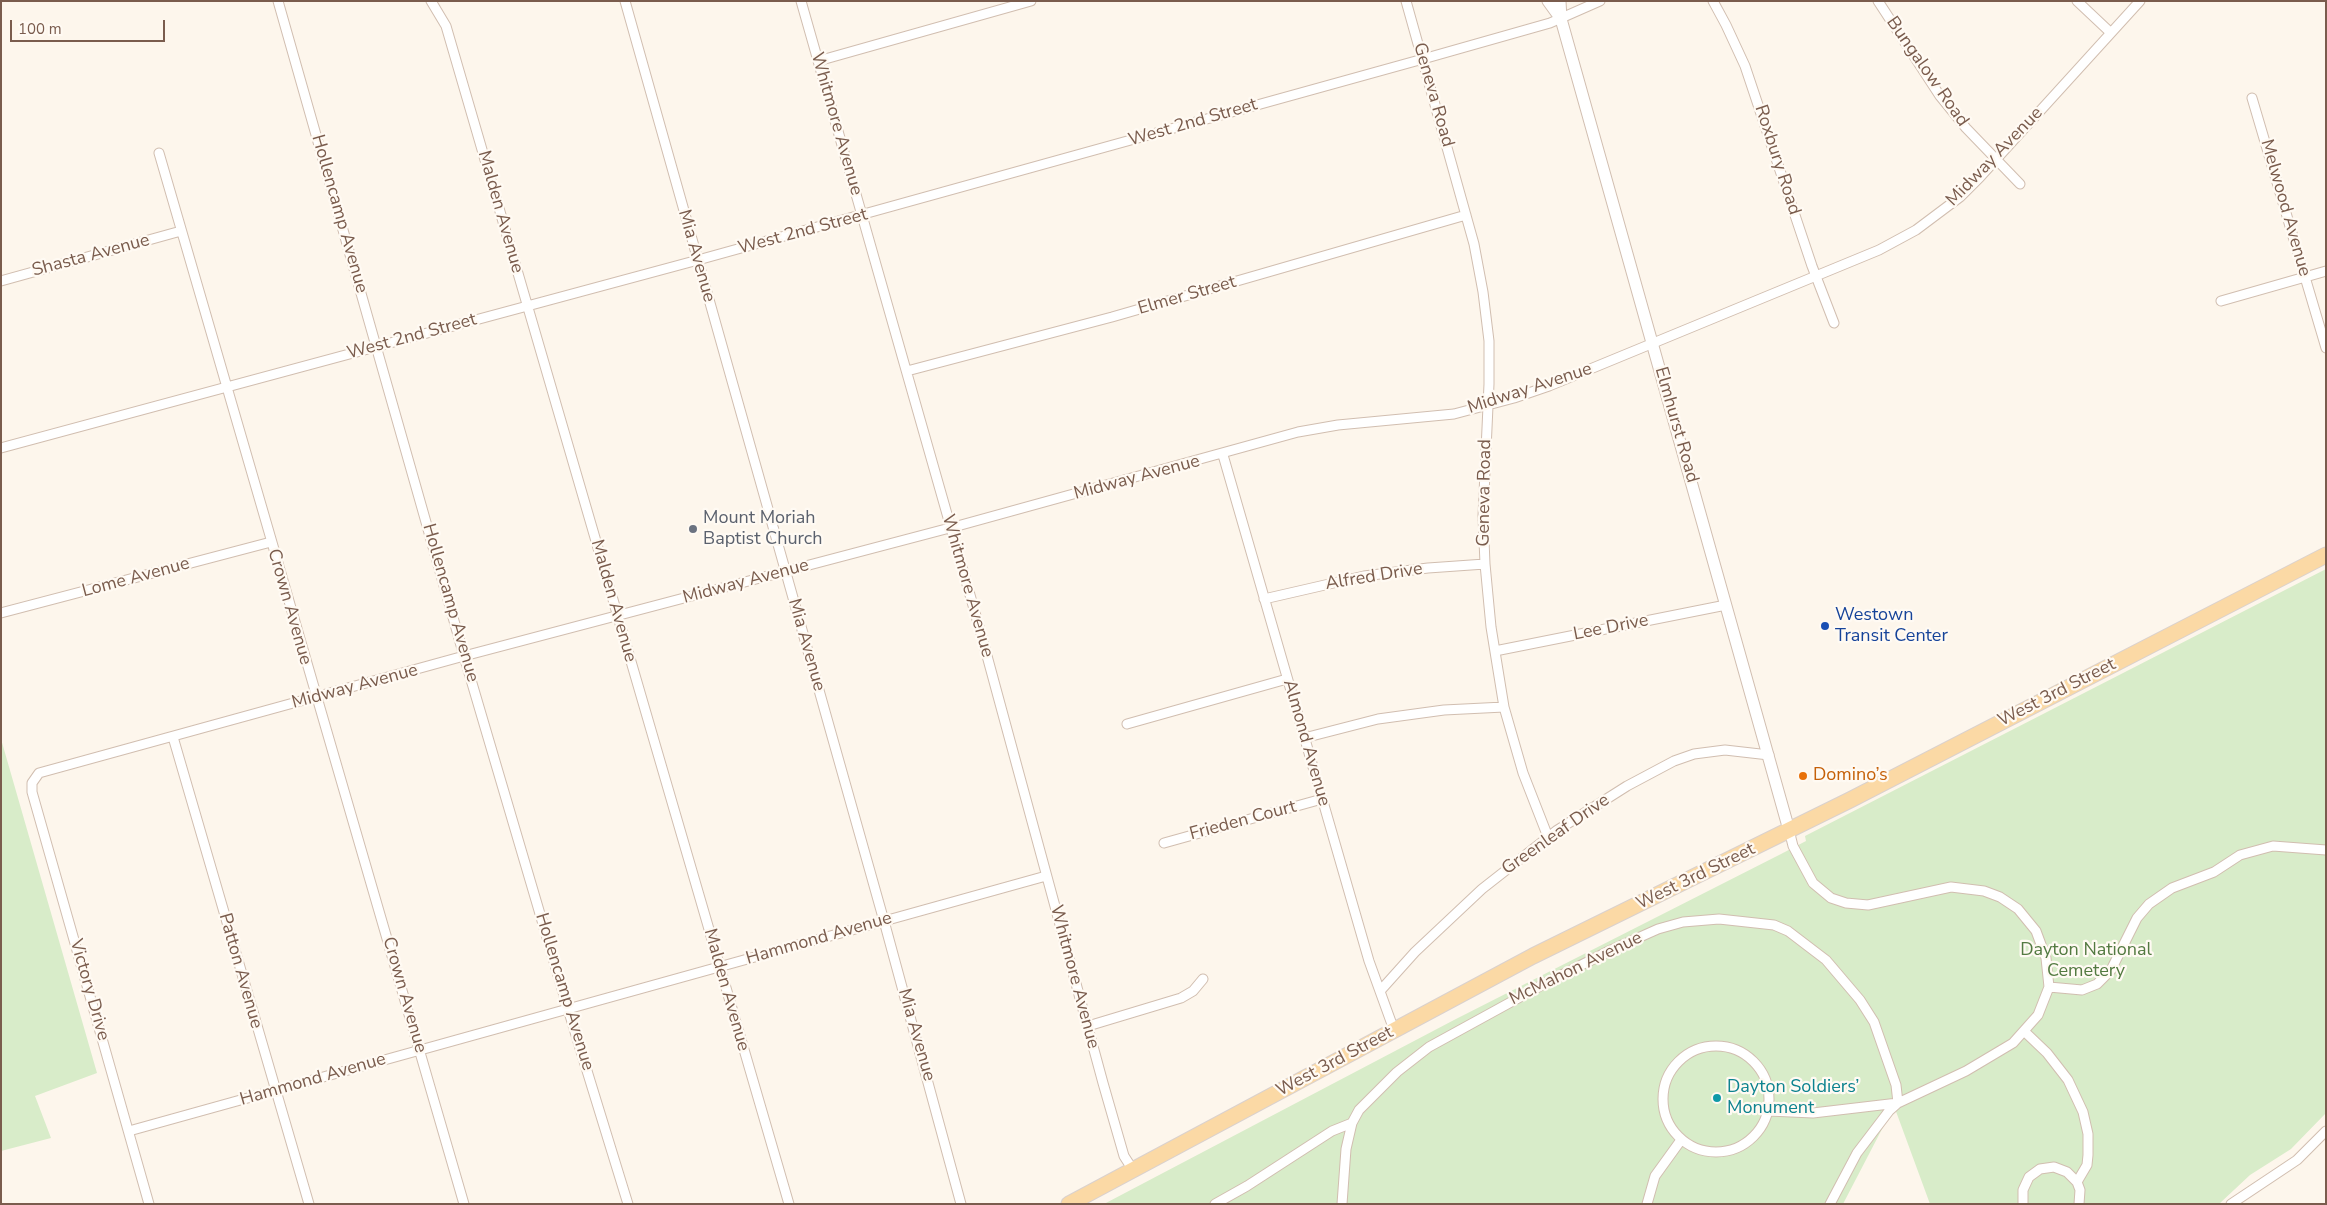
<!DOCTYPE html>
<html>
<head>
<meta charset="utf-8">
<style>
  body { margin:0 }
  #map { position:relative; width:2327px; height:1205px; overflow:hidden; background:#fdf6ec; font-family:"Nunito Sans",sans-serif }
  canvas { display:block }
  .frame { position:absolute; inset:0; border:2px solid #7a5c4d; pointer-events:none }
  .scale { position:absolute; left:10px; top:20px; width:155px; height:22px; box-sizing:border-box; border:2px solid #7a5c4d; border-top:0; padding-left:6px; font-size:15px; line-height:18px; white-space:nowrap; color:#7a5c4d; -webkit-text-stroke:4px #fffaf3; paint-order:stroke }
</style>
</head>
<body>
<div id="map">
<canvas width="2327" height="1205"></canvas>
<div class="frame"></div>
<div class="scale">100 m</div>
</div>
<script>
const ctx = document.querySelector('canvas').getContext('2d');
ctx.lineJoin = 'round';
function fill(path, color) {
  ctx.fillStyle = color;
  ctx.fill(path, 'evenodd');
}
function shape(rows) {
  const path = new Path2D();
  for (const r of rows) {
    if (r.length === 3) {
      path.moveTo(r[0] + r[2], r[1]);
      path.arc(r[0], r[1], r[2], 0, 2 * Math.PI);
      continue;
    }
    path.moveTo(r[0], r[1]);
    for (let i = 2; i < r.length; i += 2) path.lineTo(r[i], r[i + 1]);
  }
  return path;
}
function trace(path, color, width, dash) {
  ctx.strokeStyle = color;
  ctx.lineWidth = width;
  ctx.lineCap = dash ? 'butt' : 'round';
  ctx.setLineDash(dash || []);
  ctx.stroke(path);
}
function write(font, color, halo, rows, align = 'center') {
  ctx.font = font + ' "Nunito Sans",sans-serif';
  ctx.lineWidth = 4.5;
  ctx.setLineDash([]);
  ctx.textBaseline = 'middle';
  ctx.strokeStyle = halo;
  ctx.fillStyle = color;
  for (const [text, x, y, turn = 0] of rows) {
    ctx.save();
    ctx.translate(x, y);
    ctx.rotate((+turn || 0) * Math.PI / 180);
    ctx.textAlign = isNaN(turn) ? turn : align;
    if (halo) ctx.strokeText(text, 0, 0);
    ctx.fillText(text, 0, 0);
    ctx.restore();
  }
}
fill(shape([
  [2326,569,2326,1113,2291,1149,2250,1175,2219,1204,1930,1204,1894,1106,1843,1204,1104,1204,1454,1020,1781,854,1806,841,1805,836],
  [1,739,97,1073,35,1096,51,1138,1,1151]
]), '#d8ecc9');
const minor = shape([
  [278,1,464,656,568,1009,628,1204],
  [431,1,446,26,789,1204],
  [625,1,884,921,961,1204],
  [801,1,980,630,1103,1083,1124,1156,1133,1170],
  [1406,1,1474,244,1483,292,1489,341,1489,384,1483,516,1485,564,1491,627,1504,707,1523,773,1548,837],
  [1713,1,1726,25,1745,66,1812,266,1834,323],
  [1878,1,1940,96,1966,128,2020,184],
  [2077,1,2111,33],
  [818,61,1031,1],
  [2252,98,2326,348],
  [159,153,464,1204],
  [1,281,181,231],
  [2221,301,2326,271],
  [907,371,1112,317,1466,215],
  [1,448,698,260,1423,59,1550,23,1600,1],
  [1223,455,1369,961,1394,1030],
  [1264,599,1364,576,1428,568,1485,564],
  [1,613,271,542],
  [1495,651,1726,605],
  [1127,724,1287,679],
  [173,737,309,1204],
  [1304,738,1378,719,1444,710,1504,707],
  [1164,843,1322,799],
  [2049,987,2082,990,2097,984,2111,970,2137,918,2149,904,2172,888,2214,872,2240,855,2273,846,2326,850],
  [1380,991,1415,952,1482,889,1556,831,1627,786,1674,761,1694,754,1725,750,1769,755],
  [1088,1026,1181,998,1193,991,1203,979],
  [2025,1032,2047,1053,2068,1080,2083,1112,2088,1134,2088,1155,2087,1165,2077,1182],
  [1716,1099,53],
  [1769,1111,1813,1113,1898,1103,1966,1071,2013,1043,2038,1015,2049,987,2046,958,2036,931,2018,909,2000,897,1984,891,1951,887,1868,905,1846,903,1831,898,1813,883,1793,846,1789,830],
  [129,1131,1046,876],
  [149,1204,32,792,32,783,39,773,464,656,961,525,1298,432,1338,425,1454,414,1514,398,1549,386,1879,250,1916,230,1960,197,1980,177,2140,1],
  [1215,1204,1247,1186,1332,1131,1352,1123],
  [1342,1204,1346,1149,1352,1123,1359,1110,1397,1072,1429,1047,1542,985,1611,950,1658,929,1683,922,1719,919,1774,925,1788,931,1826,960,1860,1000,1874,1022,1896,1085,1898,1103],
  [1647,1204,1655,1176,1681,1140],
  [1830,1204,1857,1153,1889,1111,1898,1103],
  [2023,1204,2023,1190,2029,1177,2040,1169,2054,1167,2067,1172,2077,1182,2080,1190,2079,1204],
  [2231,1204,2297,1160,2326,1131]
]);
const tertiary = shape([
  [1548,1,1561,19],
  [1560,1,1561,19,1789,830]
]);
const primary = shape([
  [1069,1204,1533,956,1850,800,2326,555]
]);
trace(minor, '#d1beb0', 11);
trace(tertiary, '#d1beb0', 13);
trace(primary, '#dad1cd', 17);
trace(minor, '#fff', 9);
trace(tertiary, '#fff', 11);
trace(primary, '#fbd9a5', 15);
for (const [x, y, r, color] of [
  [693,529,5,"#6b7280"],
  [1825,626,5,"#1a4fb4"],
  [1803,776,5,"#e8710a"],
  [1717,1098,5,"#0f9aa8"]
]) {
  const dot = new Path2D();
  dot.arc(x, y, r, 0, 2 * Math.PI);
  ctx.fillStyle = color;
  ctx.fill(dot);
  trace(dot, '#fffaf3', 2);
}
write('18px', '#7a5c4d', '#fffaf3', [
  ["Bungalow Road",1927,72,55],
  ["Geneva Road",1433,95,74],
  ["West 2nd Street",1193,123,-16],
  ["Whitmore Avenue",836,124,74],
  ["Midway Avenue",1995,157,-46],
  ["Roxbury Road",1777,160,72],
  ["Melwood Avenue",2285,208,74],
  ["Malden Avenue",500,212,74],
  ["Hollencamp Avenue",339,214,74],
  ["West 2nd Street",803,232,-15],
  ["Shasta Avenue",91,256,-15],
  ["Mia Avenue",696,256,74],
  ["Elmer Street",1187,296,-16],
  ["West 2nd Street",412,337,-15],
  ["Midway Avenue",1530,389,-18],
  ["Elmhurst Road",1676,425,74],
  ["Midway Avenue",1137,478,-15],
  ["Geneva Road",1485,493,-89],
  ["Alfred Drive",1374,577,-9],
  ["Lome Avenue",136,578,-15],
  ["Midway Avenue",746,582,-15],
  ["Whitmore Avenue",967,586,74],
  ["Malden Avenue",613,601,74],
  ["Hollencamp Avenue",450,603,74],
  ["Crown Avenue",289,607,74],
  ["Lee Drive",1611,628,-11],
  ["Mia Avenue",806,645,74],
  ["Midway Avenue",355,687,-15],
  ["West 3rd Street",2057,693,-27],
  ["Almond Avenue",1306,743,74],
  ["Frieden Court",1243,821,-15],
  ["Greenleaf Drive",1556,835,-35],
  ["West 3rd Street",1696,877,-26],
  ["Hammond Avenue",819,939,-16],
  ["McMahon Avenue",1576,969,-26],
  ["Patton Avenue",240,971,74],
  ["Whitmore Avenue",1074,977,75],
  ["Victory Drive",89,990,74],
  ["Malden Avenue",726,990,74],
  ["Hollencamp Avenue",564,992,73],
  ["Crown Avenue",404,995,74],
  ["Mia Avenue",916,1035,74],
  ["West 3rd Street",1335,1062,-28],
  ["Hammond Avenue",313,1080,-16]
]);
write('18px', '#5b616d', '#fffaf3', [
  ["Mount Moriah",703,519],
  ["Baptist Church",703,540]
], 'left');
write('18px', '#164399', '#fffaf3', [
  ["Westown",1835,616],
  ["Transit Center",1835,637]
], 'left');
write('18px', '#c56008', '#fffaf3', [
  ["Domino’s",1813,776]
], 'left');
write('18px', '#537a41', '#fffaf3', [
  ["Dayton National",2086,951],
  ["Cemetery",2086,972]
]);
write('18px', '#0d838f', '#fffaf3', [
  ["Dayton Soldiers’",1727,1088],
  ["Monument",1727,1109]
], 'left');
</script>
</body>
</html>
